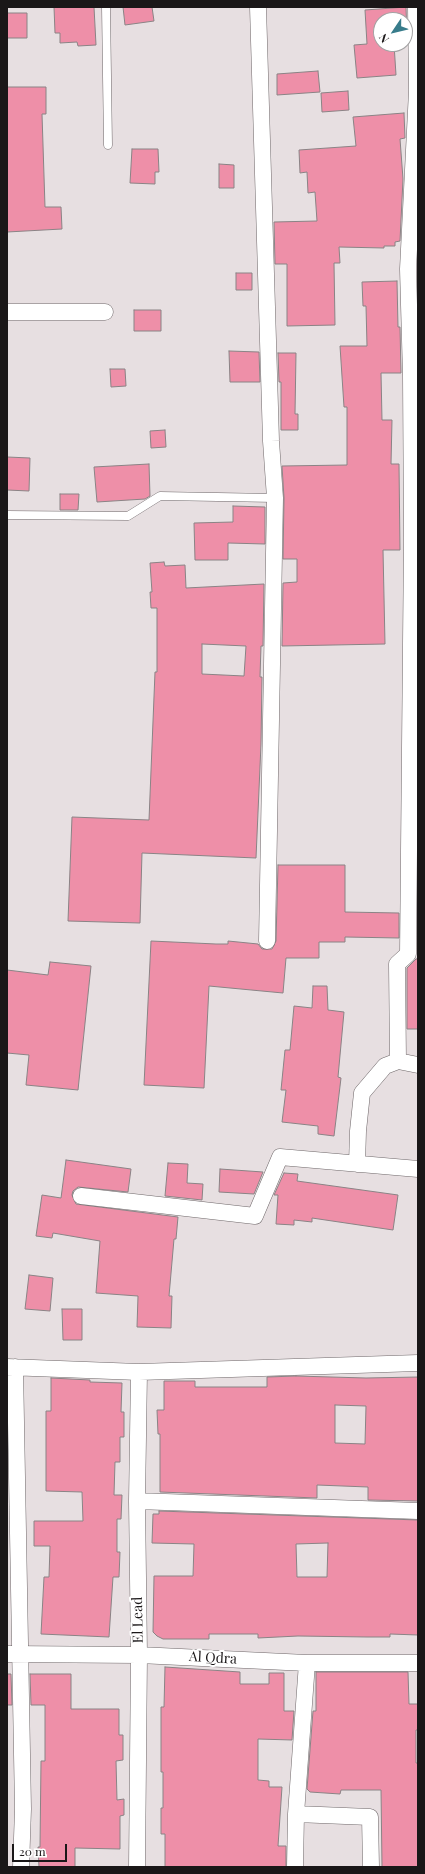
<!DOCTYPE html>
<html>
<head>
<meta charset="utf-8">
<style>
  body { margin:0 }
  #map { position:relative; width:425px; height:1874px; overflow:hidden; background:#e7dfe1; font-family:"Playfair Display",serif }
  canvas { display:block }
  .frame { position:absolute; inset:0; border:8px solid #1a1718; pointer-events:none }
  .north { position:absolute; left:373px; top:12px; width:40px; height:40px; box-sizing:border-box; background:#fff; border:1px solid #a3a2a3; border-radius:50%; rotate:235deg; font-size:11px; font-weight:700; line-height:16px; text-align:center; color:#1a1718 }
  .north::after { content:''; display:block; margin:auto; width:14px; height:18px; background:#387c8b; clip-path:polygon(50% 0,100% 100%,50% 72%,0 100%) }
  .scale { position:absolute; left:12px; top:1844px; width:55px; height:18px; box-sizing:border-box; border:2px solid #1a1718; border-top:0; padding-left:5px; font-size:12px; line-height:14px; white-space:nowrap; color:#1a1718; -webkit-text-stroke:3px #fff; paint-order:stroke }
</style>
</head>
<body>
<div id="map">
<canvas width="425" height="1874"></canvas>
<div class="frame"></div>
<div class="north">N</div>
<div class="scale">20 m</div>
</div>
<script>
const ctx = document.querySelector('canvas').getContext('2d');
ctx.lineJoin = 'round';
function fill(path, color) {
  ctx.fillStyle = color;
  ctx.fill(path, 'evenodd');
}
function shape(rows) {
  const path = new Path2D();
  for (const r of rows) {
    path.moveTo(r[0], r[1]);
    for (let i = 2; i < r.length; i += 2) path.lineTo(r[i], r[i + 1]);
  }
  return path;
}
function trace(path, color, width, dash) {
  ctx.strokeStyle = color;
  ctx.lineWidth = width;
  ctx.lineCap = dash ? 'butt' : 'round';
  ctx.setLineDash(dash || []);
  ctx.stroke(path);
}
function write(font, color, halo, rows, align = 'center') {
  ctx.font = font + ' "Playfair Display",serif';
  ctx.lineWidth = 4;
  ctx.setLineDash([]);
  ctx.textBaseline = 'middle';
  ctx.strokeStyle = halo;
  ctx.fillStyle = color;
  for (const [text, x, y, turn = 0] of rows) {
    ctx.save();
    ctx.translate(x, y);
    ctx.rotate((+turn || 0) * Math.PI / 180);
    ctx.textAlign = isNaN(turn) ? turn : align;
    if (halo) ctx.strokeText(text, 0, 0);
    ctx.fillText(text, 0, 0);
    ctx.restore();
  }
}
const building = shape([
  [54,7,94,7,96,45,78,46,77,42,60,43,60,33,55,33,54,7],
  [123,7,152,7,154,21,125,25,123,7],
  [406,7,407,38,405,38,405,20,381,20,381,44,394,44,396,75,357,78,354,45,367,44,365,10,406,7],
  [7,13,27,13,27,38,7,38,7,13],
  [318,71,320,92,277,95,277,74,318,71],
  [7,87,46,87,46,114,42,114,45,207,61,207,62,229,7,232,7,87],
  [348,91,349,110,322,112,321,93,348,91],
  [404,113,405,138,400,139,403,179,400,241,395,242,395,246,384,246,384,248,339,247,340,263,334,263,335,325,287,326,287,264,275,264,274,222,317,221,315,192,308,193,307,172,300,173,299,150,356,146,353,117,404,113],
  [132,149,158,149,159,172,155,172,155,184,130,183,132,149],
  [219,164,234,165,234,188,219,188,219,164],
  [236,273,252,273,252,290,236,290,236,273],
  [397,281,398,327,400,327,401,373,381,373,382,420,392,420,391,464,399,464,400,550,383,550,385,644,282,646,283,583,297,582,297,559,283,559,284,498,282,466,347,465,347,407,344,407,340,346,367,346,366,306,363,306,362,282,397,281],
  [134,310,161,310,161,331,134,331,134,310],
  [229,351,259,352,260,382,230,382,229,351],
  [278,353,296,353,295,414,298,414,298,430,281,430,281,382,279,382,278,353],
  [110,369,125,369,126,386,111,387,110,369],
  [165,430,166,447,151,448,150,431,165,430],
  [7,457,30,458,29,491,7,490,7,457],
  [149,464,150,496,145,499,97,502,94,467,149,464],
  [60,494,79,494,78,510,60,510,60,494],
  [233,506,265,507,265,544,228,543,228,560,195,560,194,523,233,522,233,506],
  [164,562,165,566,185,565,186,588,264,584,263,646,261,646,260,677,262,677,261,744,256,858,142,853,140,923,68,921,72,817,149,820,155,672,157,672,157,608,151,608,150,592,152,592,150,563,164,562],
  [202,644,246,646,244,676,202,674,202,644],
  [278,865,345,865,345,912,399,913,399,938,345,937,345,942,319,942,319,958,286,958,283,993,209,986,204,1088,144,1085,151,941,216,944,228,944,228,941,258,944,262,949,272,949,276,941,278,865],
  [416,959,418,959,418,1029,407,1029,407,968,416,959],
  [50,962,91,966,78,1090,26,1085,29,1055,7,1053,7,970,48,975,50,962],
  [313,986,327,986,328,1010,344,1012,338,1077,341,1078,334,1136,318,1134,318,1126,282,1122,286,1090,281,1090,285,1050,290,1050,294,1006,312,1008,313,986],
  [66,1160,131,1169,128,1192,78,1187,73,1191,72,1195,76,1204,178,1217,176,1239,174,1239,169,1296,172,1296,171,1328,137,1327,138,1296,96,1293,100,1241,53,1233,52,1238,36,1236,42,1195,61,1198,66,1160],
  [168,1163,188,1164,187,1183,203,1184,202,1200,165,1196,168,1163],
  [220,1169,263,1172,254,1194,219,1192,220,1169],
  [284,1173,298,1174,297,1181,398,1195,393,1230,312,1218,312,1222,294,1220,294,1225,276,1224,278,1195,274,1195,284,1173],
  [29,1275,53,1278,50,1311,25,1309,29,1275],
  [62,1309,82,1309,82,1340,63,1340,62,1309],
  [296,1376,366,1378,418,1377,418,1501,368,1500,368,1487,317,1485,317,1498,160,1492,160,1434,158,1434,157,1410,164,1410,164,1381,195,1381,195,1387,267,1387,267,1377,296,1376],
  [335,1405,366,1406,365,1444,335,1443,335,1405],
  [51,1378,90,1380,90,1382,122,1383,121,1412,124,1412,124,1437,120,1437,120,1462,115,1462,114,1495,122,1495,121,1519,117,1519,117,1552,120,1552,119,1577,113,1577,109,1637,41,1634,44,1577,49,1577,50,1546,34,1546,34,1521,83,1521,82,1492,46,1491,46,1411,51,1411,51,1378],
  [159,1511,418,1520,418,1635,390,1634,390,1637,367,1637,298,1636,258,1638,258,1634,209,1634,209,1639,163,1639,157,1636,153,1632,154,1576,193,1576,194,1544,152,1543,153,1514,159,1514,159,1511],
  [328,1543,327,1577,297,1577,296,1544,328,1543],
  [165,1667,240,1672,240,1684,269,1684,269,1673,284,1673,284,1711,294,1711,292,1740,258,1739,258,1780,269,1781,269,1787,282,1787,278,1846,286,1846,286,1867,165,1867,165,1834,161,1834,161,1808,163,1808,163,1772,161,1772,161,1707,164,1707,165,1667],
  [316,1672,408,1672,409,1704,418,1704,418,1730,416,1730,416,1763,418,1763,418,1867,382,1867,381,1790,341,1790,340,1794,310,1792,307,1789,313,1711,316,1711,316,1672],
  [7,1674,11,1674,12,1705,7,1705,7,1674],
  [30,1674,71,1674,71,1709,119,1709,119,1735,123,1735,123,1760,116,1761,117,1800,124,1799,124,1815,120,1816,120,1849,75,1848,75,1867,39,1867,38,1847,40,1847,41,1761,45,1761,45,1705,31,1705,30,1674]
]);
fill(building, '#ee8fa8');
trace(building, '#8a8385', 1);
const service = shape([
  [106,7,108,145],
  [7,515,128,516,160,496,275,498]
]);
const minor = shape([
  [258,7,271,441,275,498,267,941],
  [7,312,105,312],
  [398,1061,397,964,408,954,412,540,411,376,408,269,417,91,416,7],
  [357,1164,358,1131,362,1093,385,1066,398,1061,418,1065],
  [81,1196,255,1216,280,1157,418,1169],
  [7,1367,139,1372,418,1363],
  [15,1367,23,1809,21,1867],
  [137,1501,418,1511],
  [7,1654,139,1655,307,1663,418,1663],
  [307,1663,296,1814,370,1817,371,1867],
  [137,1867,139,1655,137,1501,139,1372],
  [295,1867,296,1814]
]);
trace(service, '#6f686a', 9);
trace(minor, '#6f686a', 17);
trace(service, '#fff', 8);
trace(minor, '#fff', 16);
write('14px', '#1a1718', '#fff', [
  ["El Lead",138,1620,-91],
  ["Al Qdra",213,1658,3]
]);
</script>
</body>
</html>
